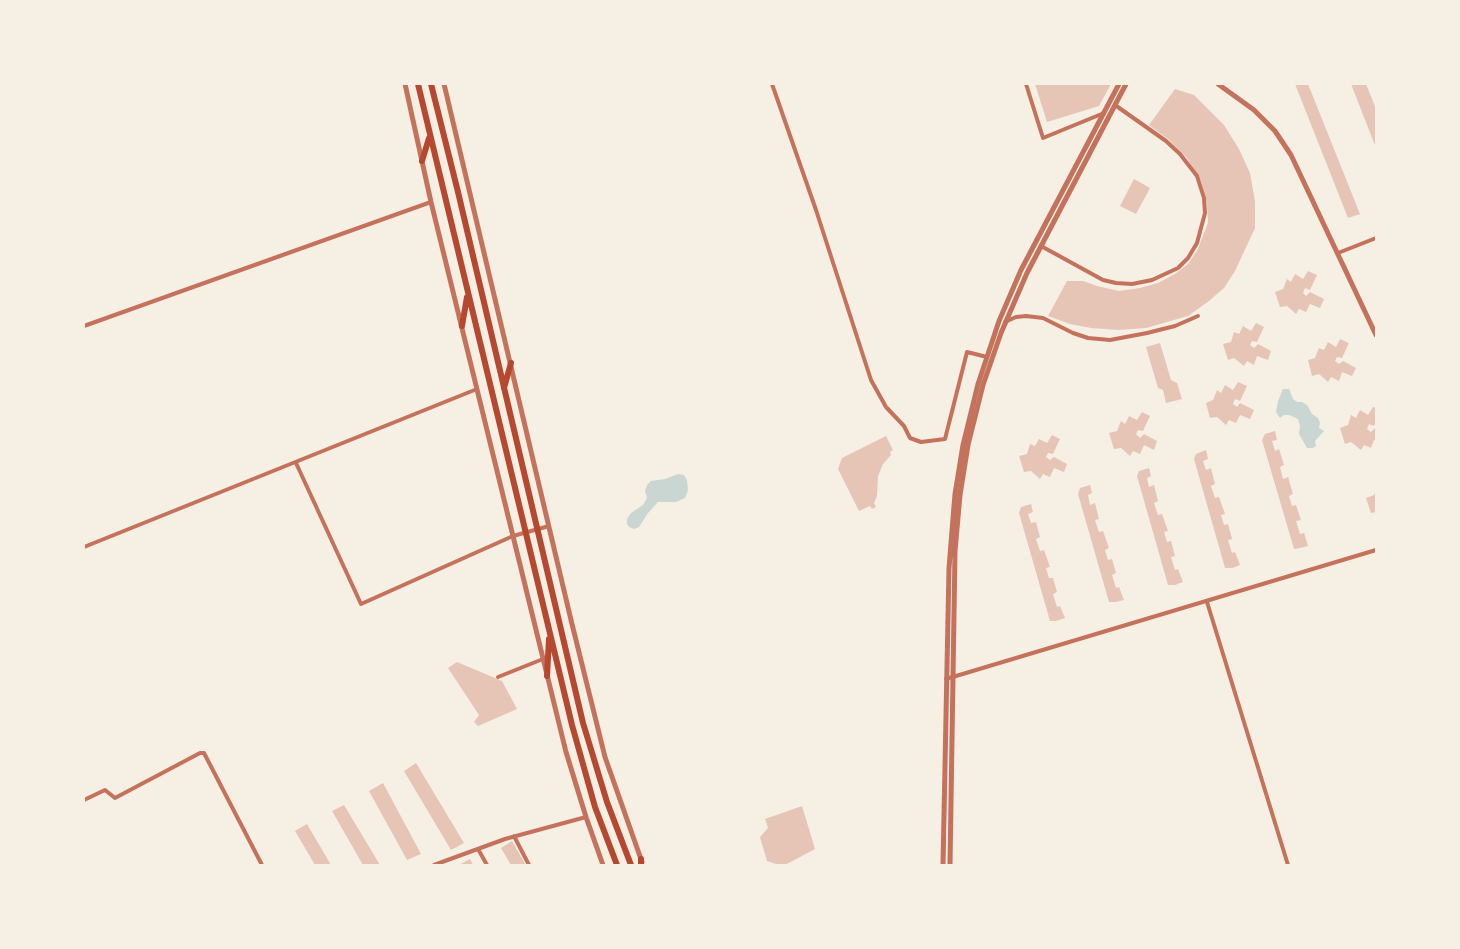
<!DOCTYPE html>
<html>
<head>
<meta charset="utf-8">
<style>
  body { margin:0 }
  #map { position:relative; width:1460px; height:949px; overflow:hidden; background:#f6efe4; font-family:Bitter,serif }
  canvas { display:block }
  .frame { position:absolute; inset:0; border:85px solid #f6efe4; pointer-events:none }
</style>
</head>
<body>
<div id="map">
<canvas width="1460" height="949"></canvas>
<div class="frame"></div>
</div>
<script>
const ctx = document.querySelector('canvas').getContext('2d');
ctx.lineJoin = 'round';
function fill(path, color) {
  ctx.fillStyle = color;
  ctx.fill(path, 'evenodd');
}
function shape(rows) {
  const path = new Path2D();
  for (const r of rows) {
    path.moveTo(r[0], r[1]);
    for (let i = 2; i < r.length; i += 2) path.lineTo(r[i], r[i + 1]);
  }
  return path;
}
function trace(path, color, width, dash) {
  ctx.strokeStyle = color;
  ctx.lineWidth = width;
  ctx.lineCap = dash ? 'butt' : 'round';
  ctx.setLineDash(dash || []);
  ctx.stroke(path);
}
fill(shape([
  [1283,389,1289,389,1293,399,1297,402,1302,402,1307,405,1312,414,1318,418,1320,423,1319,428,1324,431,1315,441,1316,446,1313,448,1307,448,1299,434,1300,426,1298,419,1289,415,1284,415,1280,418,1276,412,1278,401],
  [678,474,684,475,687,480,688,490,685,498,676,502,658,502,648,513,639,527,634,529,629,527,627,524,627,519,631,513,643,505,647,498,645,491,647,485,651,481,665,479]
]), '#c9d6d2');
fill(shape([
  [1035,84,1111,84,1099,106,1047,122],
  [1295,84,1308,84,1360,214,1348,218],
  [1351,84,1366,84,1376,109,1376,148],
  [1175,89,1194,95,1224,125,1239,149,1250,173,1255,201,1255,228,1235,271,1224,288,1209,301,1188,316,1146,328,1119,330,1091,328,1070,324,1048,316,1067,281,1083,281,1097,286,1119,291,1140,288,1158,283,1175,274,1188,264,1198,249,1208,223,1207,203,1201,181,1187,158,1168,139,1149,125],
  [1134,179,1150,188,1136,214,1120,206],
  [1308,271,1317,275,1310,290,1305,288,1303,293,1306,296,1310,292,1324,299,1320,308,1310,304,1306,312,1299,309,1296,314,1287,306,1280,307,1275,292,1283,289,1287,279,1291,282,1295,274,1303,279],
  [1256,323,1264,327,1257,342,1252,341,1250,345,1254,348,1258,344,1271,351,1268,360,1257,356,1254,365,1247,361,1244,366,1234,358,1228,360,1223,344,1231,342,1234,332,1239,334,1243,326,1251,331],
  [1340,339,1349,343,1342,358,1337,357,1335,361,1339,364,1343,361,1356,368,1352,376,1342,372,1339,381,1331,377,1328,382,1319,374,1312,376,1308,360,1315,358,1319,348,1324,350,1328,342,1336,347],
  [1160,343,1171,380,1177,383,1182,399,1166,403,1163,390,1158,388,1146,347],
  [1238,382,1247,386,1240,401,1235,399,1233,404,1237,407,1240,403,1254,410,1250,419,1240,415,1236,423,1229,420,1226,425,1217,417,1210,418,1206,403,1213,400,1217,390,1221,393,1225,385,1233,390],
  [1373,407,1376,408,1376,422,1374,426,1369,424,1367,429,1371,432,1375,428,1376,429,1376,441,1374,440,1371,448,1364,445,1361,450,1351,442,1345,444,1340,428,1348,425,1351,415,1356,418,1360,410,1368,415],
  [1142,412,1150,416,1143,431,1138,430,1136,434,1140,438,1144,434,1157,441,1154,450,1144,445,1140,454,1133,451,1130,456,1121,448,1114,449,1109,433,1117,431,1121,421,1125,424,1129,416,1137,420],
  [1275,431,1277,440,1272,441,1275,451,1279,449,1284,465,1280,467,1283,479,1288,477,1293,494,1289,496,1292,506,1296,505,1301,520,1296,521,1300,534,1304,533,1308,546,1300,548,1294,549,1262,440,1265,434],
  [1052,435,1060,439,1053,454,1048,453,1046,457,1050,460,1054,457,1067,464,1064,472,1054,468,1050,477,1043,474,1040,479,1031,471,1024,472,1019,456,1027,454,1030,444,1035,446,1039,439,1047,443],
  [886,436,893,450,890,452,891,455,883,464,878,476,877,496,874,503,876,507,872,509,870,506,859,511,838,469,842,458],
  [1206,450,1208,459,1203,461,1206,470,1211,468,1215,484,1211,486,1215,498,1219,497,1225,514,1221,515,1224,525,1228,524,1232,539,1228,540,1232,553,1235,552,1240,565,1232,568,1225,568,1194,459,1196,454],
  [1149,468,1151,476,1147,478,1149,487,1154,485,1158,501,1154,503,1158,515,1162,514,1168,531,1164,532,1167,542,1171,541,1175,556,1171,557,1175,570,1178,569,1183,582,1175,585,1168,585,1137,476,1139,471],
  [1090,485,1092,493,1088,495,1090,505,1095,503,1099,519,1095,520,1099,532,1103,531,1109,548,1105,550,1108,560,1112,559,1116,573,1112,575,1116,588,1119,587,1124,600,1116,602,1109,602,1078,494,1080,488],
  [1376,489,1376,512,1371,513,1366,498,1374,495],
  [1031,504,1033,512,1028,514,1031,523,1036,522,1040,537,1036,539,1040,551,1044,550,1050,567,1046,568,1049,578,1053,578,1057,592,1053,594,1057,607,1060,606,1065,618,1056,621,1050,621,1019,513,1021,507],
  [457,662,502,681,517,709,478,726,474,722,479,715,448,668],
  [416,763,464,843,451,850,404,771],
  [383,783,421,854,407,860,369,791],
  [344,805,380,865,363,865,332,811],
  [802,806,815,849,785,865,779,865,767,861,760,837,768,828,765,819],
  [307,824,331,865,315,865,295,831],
  [512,841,525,864,524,865,511,865,501,848],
  [470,859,473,865,459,865]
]), '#e6c5b7');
trace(shape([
  [772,84,816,210,871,380,886,407,904,426,910,438,921,442,945,439,967,352,987,357],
  [1026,84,1043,138,1104,113],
  [1041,246,1103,280,1116,283,1132,284,1152,280,1178,268,1188,258,1197,243,1205,213,1204,198,1197,176,1180,154,1166,141,1115,105],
  [1338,253,1376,238],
  [1005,322,1016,317,1026,316,1043,318,1073,333,1088,338,1110,340,1147,333,1175,326,1198,316],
  [84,326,431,202],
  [296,463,361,604,513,536,549,526],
  [84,547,477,389],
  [1207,602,1288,865],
  [498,677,543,659],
  [946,679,1376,550],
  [84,800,105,790,115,798,200,753,204,753,262,865],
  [514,836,529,865],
  [478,849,487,865],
  [434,865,505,839,586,817]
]), '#c5725c', 4);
trace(shape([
  [405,84,431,202,566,752,586,817,603,865],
  [444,84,571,620,605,757,642,862],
  [1218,84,1254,110,1275,131,1291,155,1376,335],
  [943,865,949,568,955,494,963,445,978,384,999,321,1021,270,1119,84],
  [950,865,955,551,960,495,968,445,983,385,1001,333,1027,273,1126,84]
]), '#c5725c', 5);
trace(shape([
  [418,84,572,725,595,807,617,865],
  [431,84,458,192,583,723,607,802,631,865],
  [422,161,429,138],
  [462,326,467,297],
  [504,388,511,363],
  [547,676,549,639],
  [641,859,641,865]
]), '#b5482f', 6);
</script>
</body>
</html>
